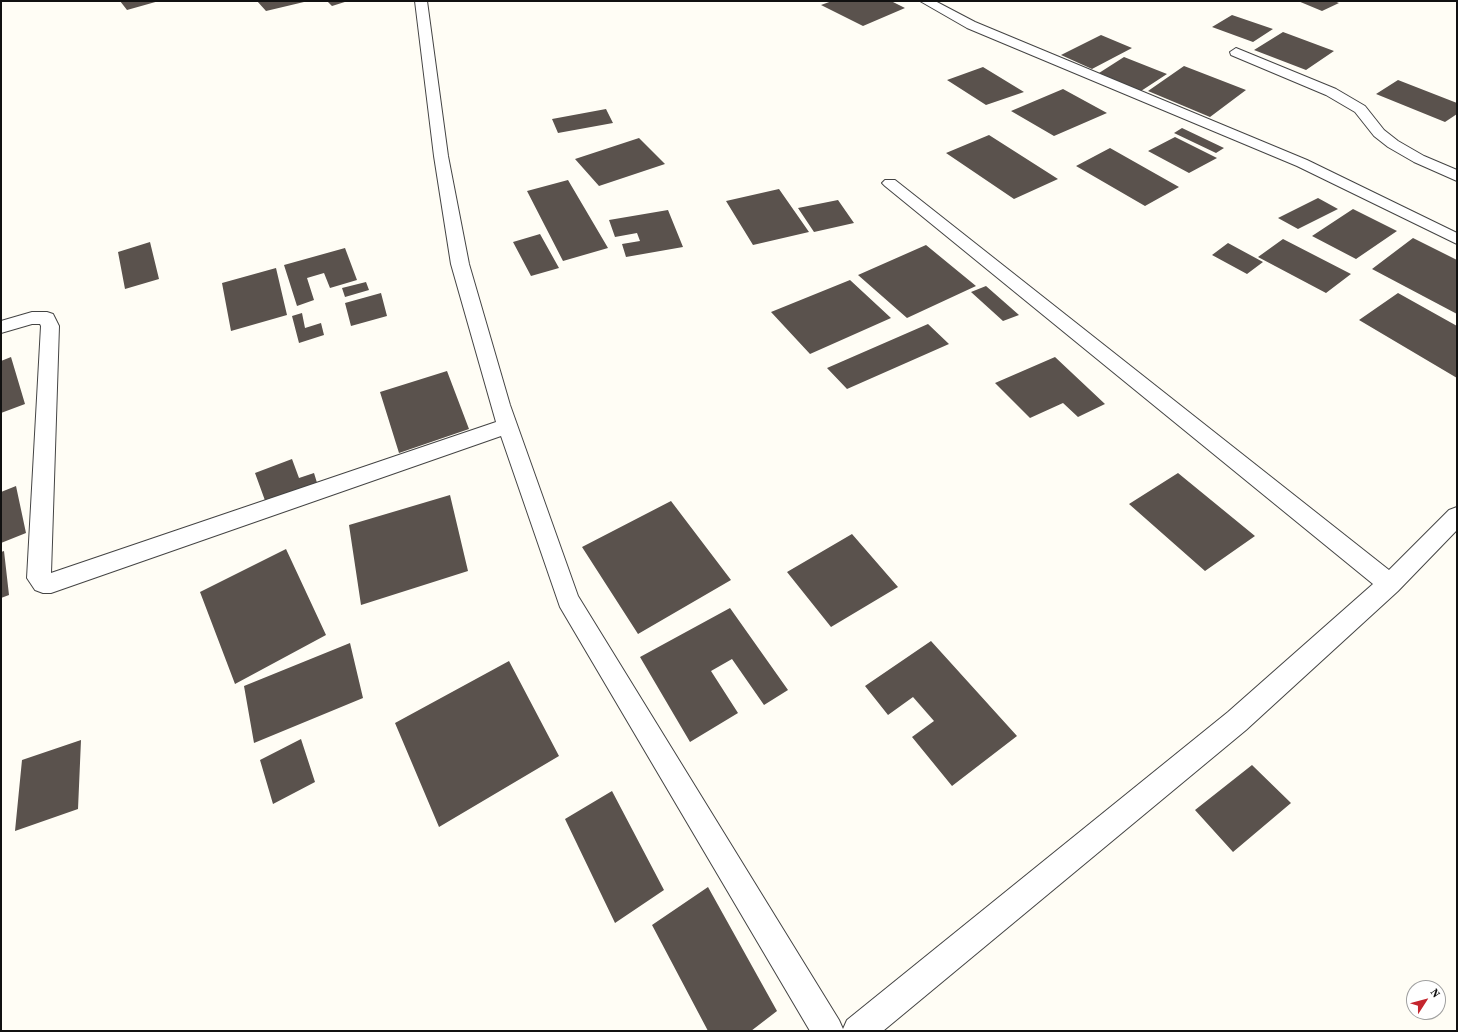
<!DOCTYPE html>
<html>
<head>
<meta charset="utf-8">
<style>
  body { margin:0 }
  #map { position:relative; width:1458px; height:1032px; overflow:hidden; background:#fffdf5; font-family:"Source Serif 4",serif }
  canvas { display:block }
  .frame { position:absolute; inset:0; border:2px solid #111; pointer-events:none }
  .north { position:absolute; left:1406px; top:980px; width:40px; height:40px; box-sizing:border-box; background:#fff; border:1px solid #a0a0a0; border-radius:50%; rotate:54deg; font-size:11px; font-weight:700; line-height:16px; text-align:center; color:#111 }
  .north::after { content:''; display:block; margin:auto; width:14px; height:18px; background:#c4262e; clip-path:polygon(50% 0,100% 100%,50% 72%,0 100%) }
</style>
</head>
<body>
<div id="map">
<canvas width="1458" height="1032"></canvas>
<div class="frame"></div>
<div class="north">N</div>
</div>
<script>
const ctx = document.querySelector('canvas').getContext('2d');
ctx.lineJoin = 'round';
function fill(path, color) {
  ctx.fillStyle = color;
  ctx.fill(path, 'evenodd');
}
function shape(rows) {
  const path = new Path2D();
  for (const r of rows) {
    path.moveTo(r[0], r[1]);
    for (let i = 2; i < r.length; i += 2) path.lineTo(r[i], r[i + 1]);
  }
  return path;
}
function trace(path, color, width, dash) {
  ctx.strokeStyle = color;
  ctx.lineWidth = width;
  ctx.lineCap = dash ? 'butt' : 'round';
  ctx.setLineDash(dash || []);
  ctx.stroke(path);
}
fill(shape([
  [120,1,159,1,127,10],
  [257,1,304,1,304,2,266,11],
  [327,1,348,1,332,6],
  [832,1,891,1,905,8,863,26,821,5],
  [1298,1,1334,1,1339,3,1322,11],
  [1232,15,1273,29,1253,42,1212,27],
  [1283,32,1334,51,1306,70,1254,50],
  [1101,35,1132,48,1092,69,1061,55],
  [1124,57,1167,74,1141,91,1099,73],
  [1184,66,1246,90,1210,117,1148,91],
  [983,67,1024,92,986,105,947,80],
  [1398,80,1457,103,1457,114,1445,122,1376,94],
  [1063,89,1107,113,1054,136,1011,111],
  [606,109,613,123,558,133,552,119],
  [1182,128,1224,148,1216,153,1174,133],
  [989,135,1058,179,1014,199,946,153],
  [1175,137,1217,158,1189,173,1148,151],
  [639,138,665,164,599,186,575,159],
  [1110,148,1179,187,1145,206,1076,166],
  [568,180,608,248,563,261,527,191],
  [779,189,809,232,753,245,726,201],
  [1318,198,1338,209,1298,229,1278,218],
  [838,200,854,223,814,232,798,208],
  [1353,209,1397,231,1356,259,1312,236],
  [668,210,683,247,626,257,622,244,640,241,637,233,615,237,609,220],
  [540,234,559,268,531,276,513,242],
  [1413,238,1457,260,1457,314,1372,269],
  [1283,239,1351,274,1326,293,1258,257],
  [150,242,159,279,125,289,118,252],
  [1228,243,1263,262,1247,274,1212,255],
  [926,245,976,286,907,318,858,275],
  [345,248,357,280,330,288,324,273,307,278,314,300,297,306,284,265],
  [276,268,287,315,231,331,222,283],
  [850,280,891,318,810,354,771,312],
  [366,282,369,290,345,297,342,288],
  [986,286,1019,315,1003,321,971,292],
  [381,293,387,316,351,326,345,303],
  [1398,293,1457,326,1457,378,1359,320],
  [302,313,305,328,321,323,324,335,299,343,292,316],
  [928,324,949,344,847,389,827,368],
  [11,357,25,404,1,413,1,361],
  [1055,357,1105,404,1078,417,1063,403,1030,418,995,383],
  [447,371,469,429,399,453,380,392],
  [292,459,299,478,314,473,318,486,267,506,255,473],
  [1178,473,1255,536,1205,571,1129,504],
  [16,486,26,533,1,543,1,492],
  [450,495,468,571,361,605,349,525],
  [671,501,731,580,638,634,582,547],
  [852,534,898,587,831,627,787,572],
  [286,549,326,635,235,684,200,592],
  [4,551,9,595,1,598,1,552],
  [730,608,788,690,764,705,732,659,711,671,738,713,690,742,640,657],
  [931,641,1017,736,952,786,912,737,934,721,913,697,888,715,865,686],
  [350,643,363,698,254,743,244,686],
  [509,661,559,756,439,827,395,723],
  [301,739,315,782,273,804,260,760],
  [81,740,78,809,15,831,22,760],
  [1252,765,1291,803,1233,852,1195,810],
  [612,791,664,890,615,923,565,819],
  [708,887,777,1011,751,1031,708,1031,652,925]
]), '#5a524d');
const minor = shape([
  [415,1,427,1,448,156,469,264,510,405,578,596,839,1020,843,1029,847,1020,1228,712,1373,584,885,186,882,183,885,180,895,180,1389,570,1449,510,1457,507,1457,530,1398,591,1246,730,883,1031,810,1031,560,607,501,436,51,593,43,593,35,590,27,578,41,326,40,324,32,324,1,333,1,321,32,312,47,312,53,314,59,326,51,573,496,422,451,264,434,156,415,1],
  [920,1,935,1,975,22,1307,160,1457,233,1457,244,1297,166,967,28,920,1],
  [1236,48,1336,89,1365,106,1384,130,1398,141,1424,156,1457,170,1457,181,1414,162,1388,147,1374,136,1355,112,1326,95,1231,55,1230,52,1236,48]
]);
trace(minor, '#444', 2);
fill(minor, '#fff');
</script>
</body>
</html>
